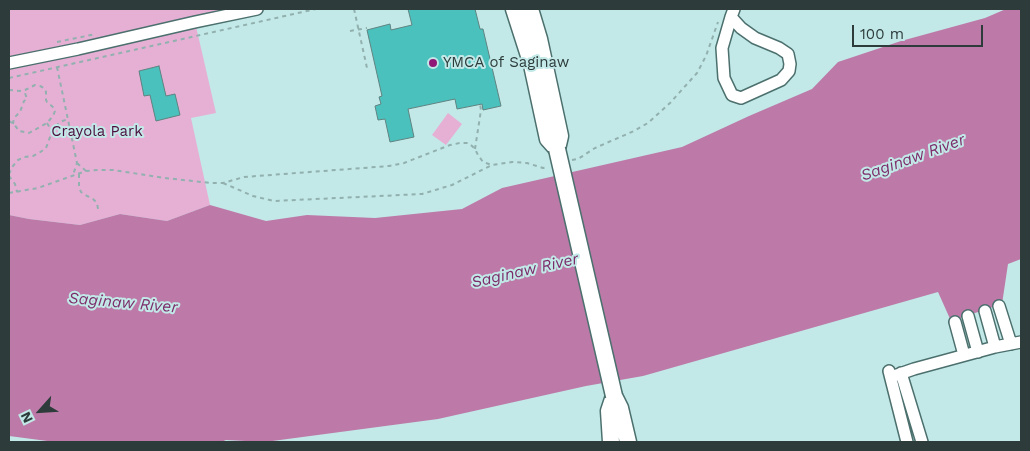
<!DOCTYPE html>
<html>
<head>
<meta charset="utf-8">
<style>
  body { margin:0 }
  #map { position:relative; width:1030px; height:451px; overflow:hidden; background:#c2e9e7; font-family:"Work Sans",sans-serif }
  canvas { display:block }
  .frame { position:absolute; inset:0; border:10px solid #2d3c3b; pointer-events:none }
  .north { position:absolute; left:15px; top:386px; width:50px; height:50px; -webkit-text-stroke:4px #c2e9e7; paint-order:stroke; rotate:244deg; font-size:14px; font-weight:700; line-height:20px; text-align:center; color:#2d3c3b }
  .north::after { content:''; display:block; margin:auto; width:18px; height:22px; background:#2d3c3b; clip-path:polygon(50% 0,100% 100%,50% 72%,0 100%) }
  .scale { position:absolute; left:852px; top:25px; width:131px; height:22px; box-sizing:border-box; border:2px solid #2d3c3b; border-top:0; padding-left:6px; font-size:15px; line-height:18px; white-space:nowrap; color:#2d3c3b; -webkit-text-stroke:4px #c2e9e7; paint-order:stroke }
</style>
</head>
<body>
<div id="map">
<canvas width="1030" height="451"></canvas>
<div class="frame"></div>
<div class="north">N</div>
<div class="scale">100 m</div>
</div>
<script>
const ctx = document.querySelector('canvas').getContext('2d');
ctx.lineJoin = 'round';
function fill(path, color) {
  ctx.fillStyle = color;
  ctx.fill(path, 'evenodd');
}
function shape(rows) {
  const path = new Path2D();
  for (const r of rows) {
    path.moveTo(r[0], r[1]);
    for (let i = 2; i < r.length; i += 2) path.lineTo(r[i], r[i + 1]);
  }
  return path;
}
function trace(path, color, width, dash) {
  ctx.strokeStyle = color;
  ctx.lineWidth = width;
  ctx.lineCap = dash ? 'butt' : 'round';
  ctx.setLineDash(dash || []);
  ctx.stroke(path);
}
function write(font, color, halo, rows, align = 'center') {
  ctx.font = font + ' "Work Sans",sans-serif';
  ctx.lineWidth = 4;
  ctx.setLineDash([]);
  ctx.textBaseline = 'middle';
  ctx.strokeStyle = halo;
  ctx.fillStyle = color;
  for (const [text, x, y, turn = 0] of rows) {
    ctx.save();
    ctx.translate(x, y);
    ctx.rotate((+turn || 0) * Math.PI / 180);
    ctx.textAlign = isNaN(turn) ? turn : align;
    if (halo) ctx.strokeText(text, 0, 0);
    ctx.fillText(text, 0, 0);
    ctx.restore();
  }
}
fill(shape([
  [9,9,257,9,195,22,216,113,191,118,210,205,167,221,120,214,80,225,29,219,9,215],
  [448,113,462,124,446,145,432,135]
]), '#e6b0d5');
fill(shape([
  [1006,9,1021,9,1021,259,1008,264,1002,304,951,321,938,292,643,376,586,386,438,419,265,442,226,440,221,442,55,442,9,436,9,215,29,219,80,225,120,214,167,221,210,205,266,221,307,215,375,218,462,209,502,188,682,147,749,116,812,89,838,62,901,41,985,18]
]), '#bd7aa9');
const building = shape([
  [408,9,475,9,480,29,483,29,501,106,483,110,482,104,457,109,455,99,408,109,414,137,390,142,385,119,378,120,375,106,381,104,379,97,382,96,367,30,390,24,391,30,412,25,408,9],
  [159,66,166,96,175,94,180,115,156,121,150,95,144,96,139,71,159,66]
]);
fill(building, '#4bc1bd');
trace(building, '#5f8381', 1);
const minor = shape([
  [731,17,741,28,755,38,779,48,788,54,790,64,789,71,781,80,741,98,732,95,724,78,722,48,731,17,734,9],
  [9,63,78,49,195,22,257,9],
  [999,306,1011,344],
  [985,311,995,347],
  [968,316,978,352],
  [955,322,964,355],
  [889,371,907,442],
  [901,373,922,442],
  [891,377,914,369,995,347,1021,342]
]);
const highway = shape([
  [514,9,532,65,548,139,557,149],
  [530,9,539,39,560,136,557,149],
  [614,396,620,408,628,442],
  [611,442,609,411,614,396]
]);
trace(minor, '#4c706e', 14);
trace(highway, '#4c706e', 19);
trace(shape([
  [354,9,367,68],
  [350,31,367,28],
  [57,42,96,34],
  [57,67,77,163,73,175],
  [9,78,316,9],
  [9,90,21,91,25,90,35,85,40,86,44,88,46,92,46,100,47,102,54,108,55,111,53,116,47,123,29,133,19,131,14,124,9,121],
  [47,123,50,128,53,130],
  [13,124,14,118,20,112,24,101,27,99,24,90],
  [475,149,481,110,480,104],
  [572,160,578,159,595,148,634,131,648,123,670,103,697,73,706,56,718,22],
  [77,163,86,171],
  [9,174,13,166,18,160,24,157,33,156,39,153,46,148,53,129,60,122,68,119],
  [79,174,79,187,81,192,87,196,92,198,97,203,98,209],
  [9,176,15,184,17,192],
  [223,183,253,196,274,201,422,194,452,185,492,165,512,162,527,163,543,168,548,167],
  [9,193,38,188,86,171,98,170,113,170,165,178,211,183,223,183,244,177,389,166,404,163,450,145,460,143,468,143,472,146,475,149,478,155,483,162,492,165]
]), '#91b0ae', 2, [4, 4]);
trace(minor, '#fff', 11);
trace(highway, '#fff', 16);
const highwayBridge = shape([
  [557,149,614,396]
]);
trace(highwayBridge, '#4c706e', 19, []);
trace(highwayBridge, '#fff', 16);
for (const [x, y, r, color] of [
  [433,63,5,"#901877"]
]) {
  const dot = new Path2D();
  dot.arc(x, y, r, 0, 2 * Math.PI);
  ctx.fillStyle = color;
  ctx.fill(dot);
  trace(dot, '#c2e9e7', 2);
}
write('15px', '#2d3c3b', '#c2e9e7', [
  ["YMCA of Saginaw",443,63]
], 'left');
write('15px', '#4c0e3e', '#c2e9e7', [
  ["Crayola Park",97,132]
]);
write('italic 16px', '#7d2c6a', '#c2e9e7', [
  ["Saginaw River",913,158,-20],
  ["Saginaw River",525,271,-13],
  ["Saginaw River",123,303,5]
]);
</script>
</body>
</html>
